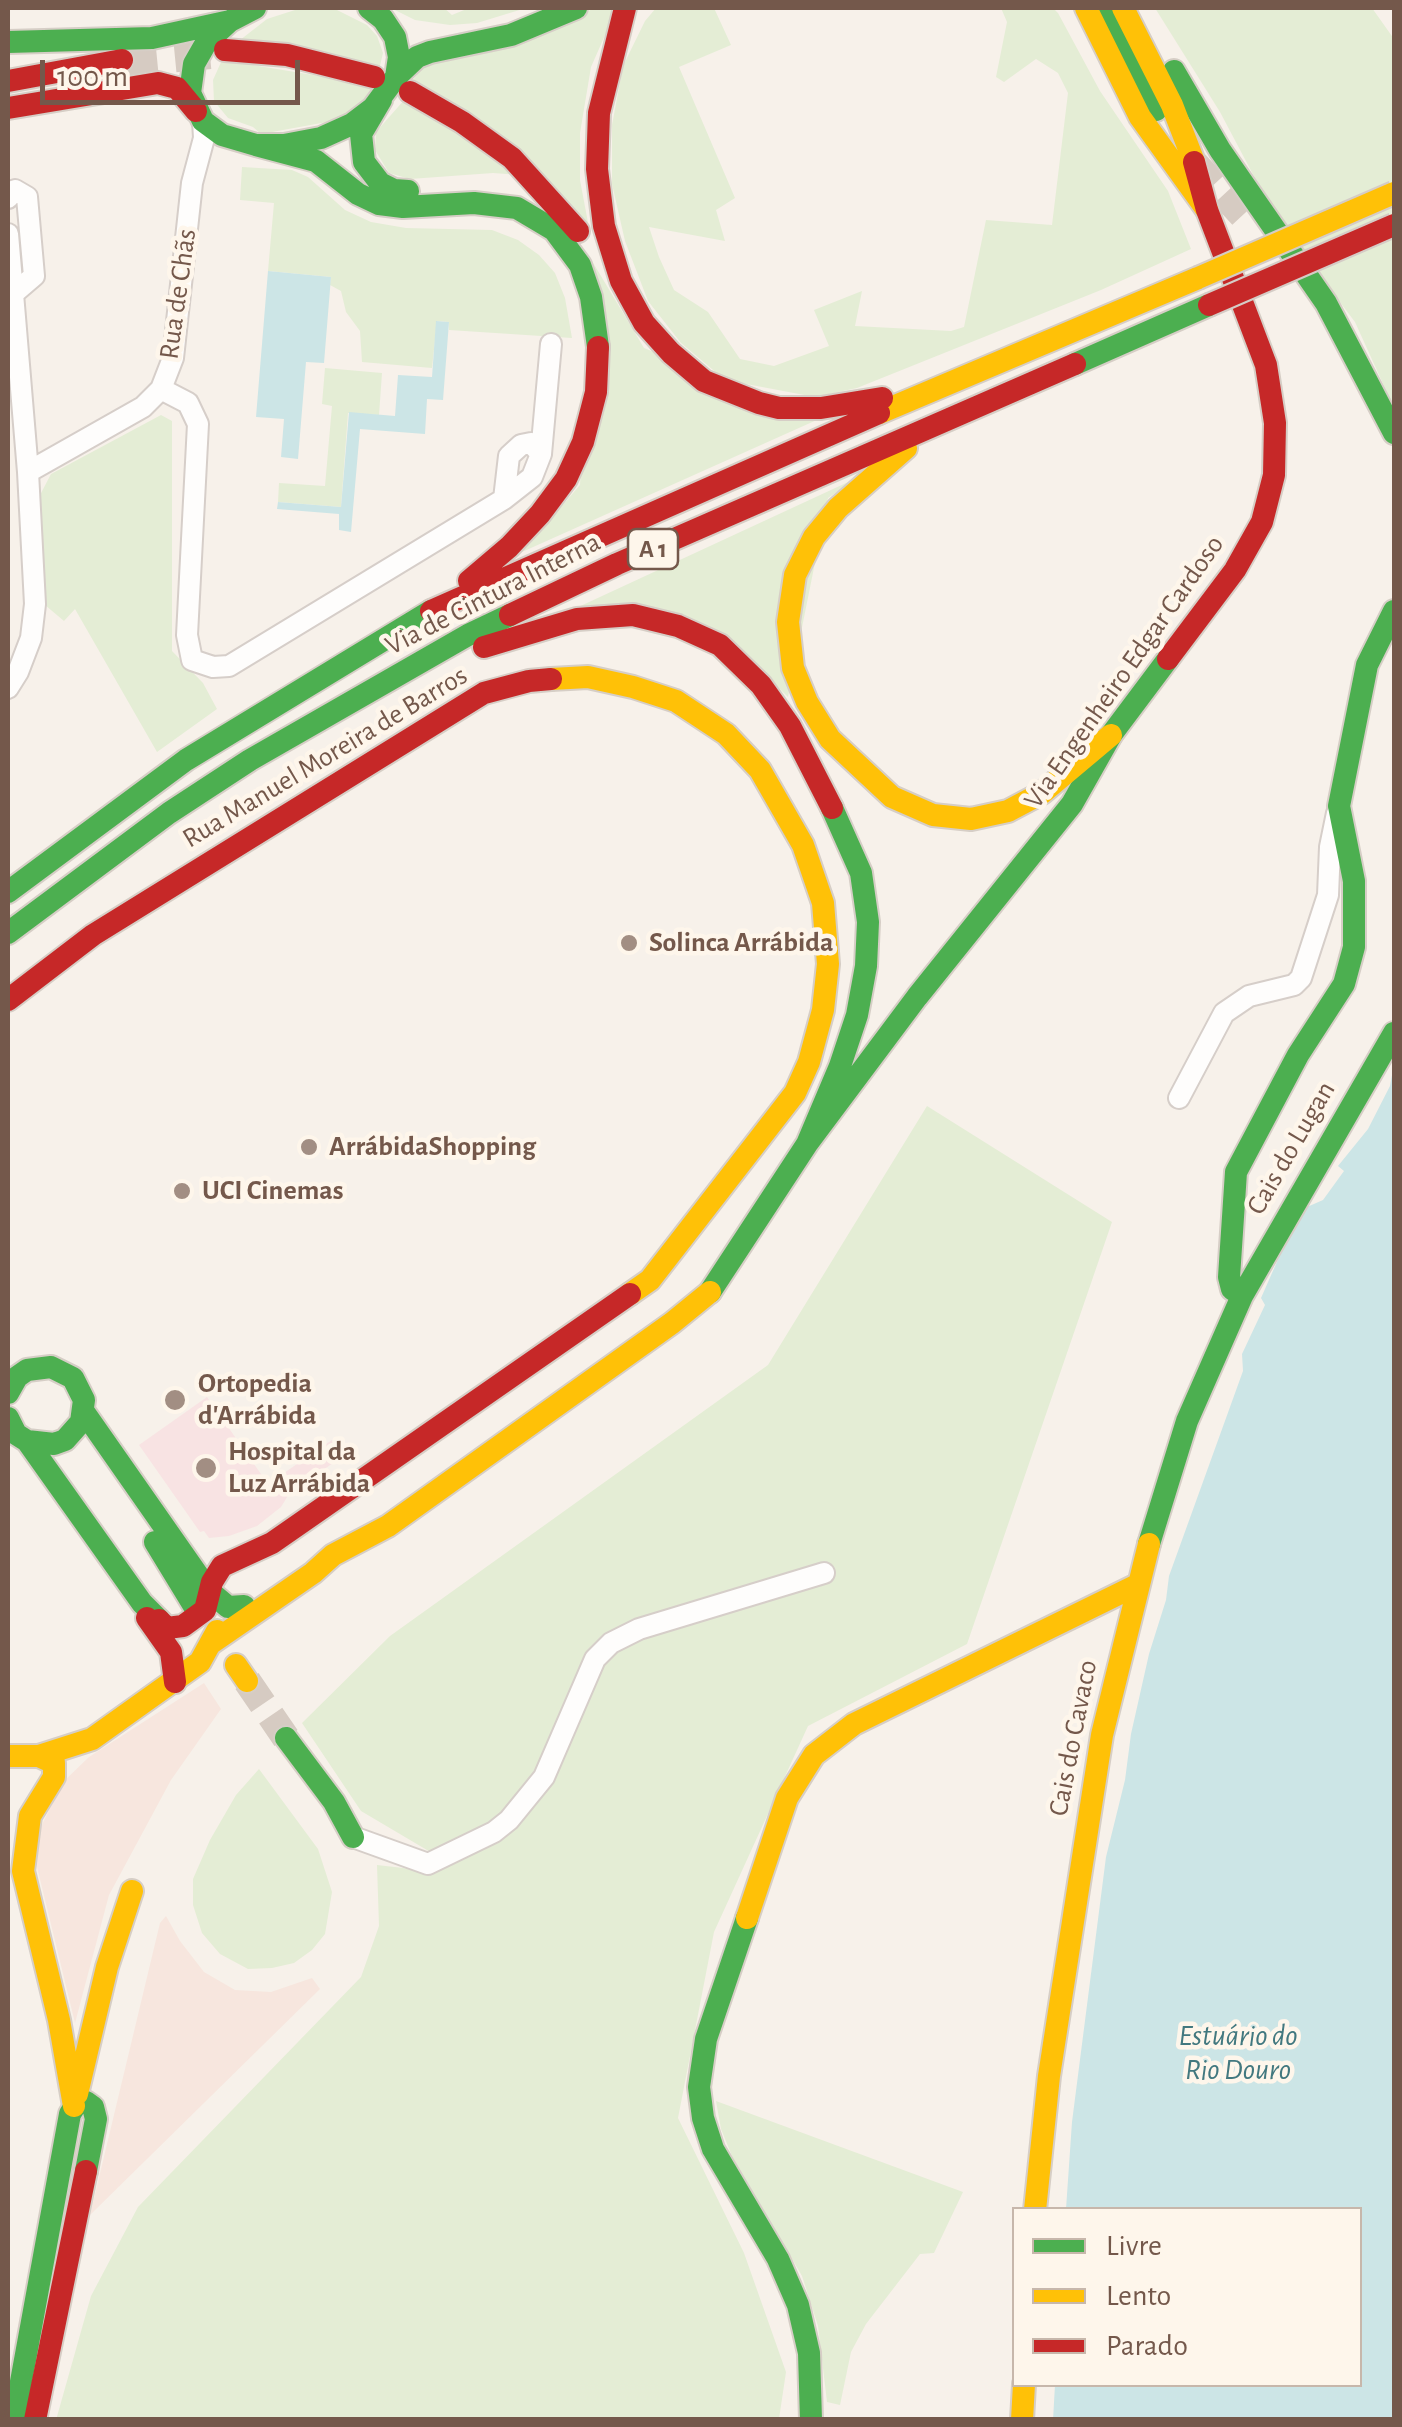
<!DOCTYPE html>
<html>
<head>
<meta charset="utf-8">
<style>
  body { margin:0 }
  #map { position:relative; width:1402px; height:2427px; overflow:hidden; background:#f7f1ea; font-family:"Alegreya Sans",sans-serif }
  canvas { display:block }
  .frame { position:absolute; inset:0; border:10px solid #74584b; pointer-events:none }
  .legend { position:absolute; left:1012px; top:2207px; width:350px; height:180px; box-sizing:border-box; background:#fef6eb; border:2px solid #c7b7ab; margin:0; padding:12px 18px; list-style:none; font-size:30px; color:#74584b }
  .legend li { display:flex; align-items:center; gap:20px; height:50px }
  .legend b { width:50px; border:2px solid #c7b7ab }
  .scale { position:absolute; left:40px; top:60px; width:260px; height:45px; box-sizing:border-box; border:5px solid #74584b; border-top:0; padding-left:12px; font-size:30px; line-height:35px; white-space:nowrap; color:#74584b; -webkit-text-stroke:8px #fef6eb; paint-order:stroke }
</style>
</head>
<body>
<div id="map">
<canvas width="1402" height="2427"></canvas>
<div class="frame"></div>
<ul class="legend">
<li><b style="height:12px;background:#4caf50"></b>Livre</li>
<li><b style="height:12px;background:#ffc107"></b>Lento</li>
<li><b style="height:12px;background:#c62828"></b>Parado</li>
</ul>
<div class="scale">100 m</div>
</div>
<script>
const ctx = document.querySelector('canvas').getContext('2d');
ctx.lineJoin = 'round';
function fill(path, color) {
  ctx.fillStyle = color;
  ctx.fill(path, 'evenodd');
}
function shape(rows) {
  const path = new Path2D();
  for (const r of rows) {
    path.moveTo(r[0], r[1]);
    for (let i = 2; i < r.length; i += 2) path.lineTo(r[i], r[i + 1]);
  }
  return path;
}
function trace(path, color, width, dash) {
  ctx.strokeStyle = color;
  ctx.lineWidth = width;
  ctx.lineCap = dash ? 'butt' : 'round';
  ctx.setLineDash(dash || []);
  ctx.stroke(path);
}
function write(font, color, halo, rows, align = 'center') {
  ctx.font = font + ' "Alegreya Sans",sans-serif';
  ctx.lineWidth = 9;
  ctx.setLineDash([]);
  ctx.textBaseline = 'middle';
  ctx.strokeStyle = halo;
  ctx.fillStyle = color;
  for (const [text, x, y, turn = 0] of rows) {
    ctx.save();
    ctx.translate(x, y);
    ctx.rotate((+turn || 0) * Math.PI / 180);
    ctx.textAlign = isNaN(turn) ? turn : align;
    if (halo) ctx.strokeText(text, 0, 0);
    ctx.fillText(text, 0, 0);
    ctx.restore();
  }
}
fill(shape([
  [204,1683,221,1709,171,1780,109,1895,75,2023,37,1867,39,1831,62,1783,89,1757],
  [166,1916,180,1941,204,1972,235,1990,271,1992,312,1978,320,1989,90,2215,160,1923]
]), '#f7e6de');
fill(shape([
  [207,1397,268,1484,332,1440,343,1456,289,1494,281,1507,257,1526,229,1536,209,1538,204,1531,200,1532,139,1445]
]), '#f8e3e3');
fill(shape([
  [391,8,444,8,452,15,469,8,526,8,477,23,450,25,415,20],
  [594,8,617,8,591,67,580,133,580,180,589,228,412,81,424,67,581,15],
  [656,8,714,8,731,45,679,67,735,198,716,210,725,241,649,227,659,257,674,290,708,312,740,359,774,366,829,346,814,310,862,291,855,326,951,331,964,327,986,220,1052,225,1068,93,1058,73,1036,59,1004,82,996,77,1007,22,1001,8,1053,8,1058,13,1100,91,1168,191,1191,249,1101,290,857,388,815,397,725,380,681,343,648,301,625,241,612,184,612,125,623,66,645,21],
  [1155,8,1372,8,1394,39,1394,408,1355,322,1275,216,1220,112],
  [316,9,337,10,367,25,377,36,383,53,379,70,235,44,267,19,295,10],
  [222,60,374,85,367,98,338,120,261,134,253,127,228,118,214,101,213,80],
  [405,99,520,175,493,173,410,179,389,173,375,150,376,132],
  [242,167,292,170,308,177,345,210,371,222,406,228,492,230,518,240,539,255,555,273,565,298,572,338,449,330,449,322,437,321,432,368,362,362,360,331,346,312,341,291,330,285,331,277,268,271,274,203,240,200],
  [592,261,644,348,819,419,522,552,580,485],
  [325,368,382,373,379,415,348,413,341,507,278,502,279,483,325,486,332,406,322,404],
  [161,415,172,421,172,651,203,683,217,709,157,752,75,609,64,621,45,605,39,497,51,474],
  [859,477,828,498,788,697,728,638,574,609],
  [927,1106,1112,1222,967,1644,808,1726,714,1932,678,2118,744,2253,786,2372,779,2419,56,2420,91,2296,138,2207,361,1977,379,1926,377,1865,429,1871,432,1853,361,1811,302,1723,390,1636,768,1365],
  [259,1769,318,1849,332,1892,325,1934,312,1950,294,1963,272,1968,248,1969,220,1954,202,1933,193,1905,193,1879,210,1840,236,1795],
  [716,2101,963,2192,934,2253,920,2254,866,2324,851,2352,840,2405,827,2402,818,2326,802,2276,732,2156,721,2129]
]), '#e4edd5');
fill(shape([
  [268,271,331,277,324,363,306,362,298,459,281,457,284,419,256,417],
  [436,321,449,322,443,400,427,399,425,434,360,429,351,532,339,530,339,514,277,509,278,502,341,507,349,412,395,416,398,375,432,377],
  [1394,1064,1394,2419,1053,2420,1055,2385,1360,2384,1360,2210,1066,2209,1072,2122,1106,1857,1125,1780,1131,1734,1149,1654,1166,1600,1169,1576,1243,1371,1242,1354,1265,1305,1261,1298,1283,1248,1307,1207,1323,1200,1344,1171,1338,1166,1368,1129,1390,1086]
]), '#cce5e6');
trace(shape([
  [1195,164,1246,219],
  [247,1681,286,1738]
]), '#d6cbc2', 28, [28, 14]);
trace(shape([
  [122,60,225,50]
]), '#d6cbc2', 35, [35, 18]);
const street = shape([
  [8,198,15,190,27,197,34,276,13,294],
  [8,234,28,472,35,604,31,638,18,672,8,688],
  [161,389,188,403,198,424,187,635,192,660,213,667,229,666,504,499,532,477,541,454,531,443,521,445,509,456,504,499],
  [541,454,551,344],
  [28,472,143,407,161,389,173,358,192,183,204,138,203,121],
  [1179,1098,1224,1013,1249,996,1294,985,1301,978,1328,895,1330,847,1337,813],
  [353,1837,428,1864,494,1832,509,1820,544,1777,595,1659,611,1643,639,1629,824,1573]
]);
const fast = shape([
  [255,8,230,21,206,43,194,64,190,93,203,121,222,135,256,145,284,145,321,138,352,124,373,108,396,77,399,57,395,37,383,19,369,8],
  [1105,8,1156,110],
  [8,42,152,38,230,21],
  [1174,71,1220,150,1326,303,1394,433],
  [396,77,417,57,430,52,511,35,576,8],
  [381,100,361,134,364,162,380,183,394,190,408,191],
  [256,145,316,161,358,194,379,204,403,207,474,203,517,208,554,230,580,265,591,297,598,347],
  [1075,364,1209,305],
  [8,892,186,760,431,611],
  [8,933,169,813,250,760,468,635,510,615],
  [807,1144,840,1066,857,1015,866,966,868,922,861,873,832,808],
  [710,1292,807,1144,917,997,1072,804,1111,735,1168,659],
  [1242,1296,1232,1289,1229,1277,1236,1172,1298,1055,1344,984,1354,947,1354,881,1339,806,1367,665,1394,611],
  [8,1393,17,1377,27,1370,51,1367,73,1378,84,1400,81,1422,65,1440,54,1444,27,1441,16,1434,8,1418],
  [84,1412,209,1591,228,1607,244,1606],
  [27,1441,142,1603,159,1620],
  [155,1542,194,1606],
  [1149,1544,1187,1421,1242,1296,1394,1033],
  [286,1738,334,1802,353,1837],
  [747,1918,706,2039,699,2087,703,2118,713,2149,778,2259,798,2305,809,2353,811,2420],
  [14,2420,70,2114,77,2103,86,2102,93,2107,96,2119,86,2171]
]);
const slow = shape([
  [1086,8,1140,117,1207,210],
  [1123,8,1172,105,1194,162],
  [879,413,1198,278],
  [906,448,838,508,814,537,795,575,788,622,793,668,807,702,830,739,892,797,933,815,971,819,1008,811,1042,793,1111,735],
  [551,679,588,677,633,687,676,701,726,734,760,770,803,845,823,903,828,964,823,1010,809,1062,795,1093,650,1280,630,1294],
  [210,1644,313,1573,333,1555,388,1526,672,1323,710,1292],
  [236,1665,247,1681],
  [8,1756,39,1756,92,1739,200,1662,217,1631],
  [39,1756,54,1763,54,1777,30,1816,23,1871,59,2020,74,2106],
  [747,1918,787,1798,814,1755,854,1724,1137,1585],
  [77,2094,107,1967,132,1891],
  [1035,2210,1049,2076,1102,1735,1149,1544],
  [1022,2420,1024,2384]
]);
const jam = shape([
  [625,8,599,113,597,169,604,226,621,281,644,323,671,353,704,381,759,403,779,408,821,408,882,398],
  [225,50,287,55,374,77],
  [8,81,122,60],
  [410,92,462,122,512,158,578,231],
  [8,108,158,83,177,88,196,111],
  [469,581,509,547,540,514,566,479,583,442,596,392,598,347],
  [431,611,879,413],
  [510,615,617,564,1075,364],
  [484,647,577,619,633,615,678,626,720,645,761,685,790,726,832,808],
  [1168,659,1235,570,1262,522,1274,475,1275,423,1266,365,1207,210,1194,162],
  [8,1000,93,935,484,693,529,681,551,679],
  [147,1618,171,1652,175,1682],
  [159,1620,167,1628,183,1626,205,1610,212,1582,222,1566,272,1543,630,1294],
  [35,2420,86,2171]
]);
trace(street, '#d6cec9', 24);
trace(fast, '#d6cec6', 26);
trace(slow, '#d6cec6', 26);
trace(jam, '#d6cec6', 26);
trace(street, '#fefdfc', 20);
trace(fast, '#4caf50', 22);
trace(slow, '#ffc107', 22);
trace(jam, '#c62828', 22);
const slowBridge = shape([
  [1198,278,1394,193]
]);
const jamBridge = shape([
  [1209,305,1394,225]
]);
trace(slowBridge, '#d5ccc6', 26, []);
trace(jamBridge, '#d5ccc6', 26, []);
trace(slowBridge, '#ffc107', 22);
trace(jamBridge, '#c62828', 22);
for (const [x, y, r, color] of [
  [629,943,10,"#a28e83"],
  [309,1147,10,"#a28e83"],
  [182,1191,10,"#a28e83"],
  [175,1400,12,"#a28e83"],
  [206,1468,12,"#a28e83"]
]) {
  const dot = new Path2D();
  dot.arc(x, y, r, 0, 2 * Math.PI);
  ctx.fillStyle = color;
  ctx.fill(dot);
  trace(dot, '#fef6eb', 4);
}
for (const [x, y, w] of [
  [653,549,50]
]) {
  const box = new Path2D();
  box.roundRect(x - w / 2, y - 20, w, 40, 8);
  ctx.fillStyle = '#fef6eb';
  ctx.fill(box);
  trace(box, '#74584b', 2.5);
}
write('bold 25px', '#74584b', null, [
  ["A 1",653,549]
]);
write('28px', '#74584b', '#fef6eb', [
  ["Rua de Chãs",178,294,-82],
  ["Via de Cintura Interna",493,594,-27],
  ["Via Engenheiro Edgar Cardoso",1124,672,-55],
  ["Rua Manuel Moreira de Barros",325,757,-31],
  ["Cais do Lugan",1291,1148,-60],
  ["Cais do Cavaco",1073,1738,-79]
]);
write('bold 28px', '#74584b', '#fef6eb', [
  ["Solinca Arrábida",649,943],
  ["ArrábidaShopping",329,1147],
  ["UCI Cinemas",202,1191],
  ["Ortopedia",198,1384],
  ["d'Arrábida",198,1416],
  ["Hospital da",228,1452],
  ["Luz Arrábida",228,1484]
], 'left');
write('italic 30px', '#42787f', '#fef6eb', [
  ["Estuário do",1238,2036],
  ["Rio Douro",1238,2070]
]);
</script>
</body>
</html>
